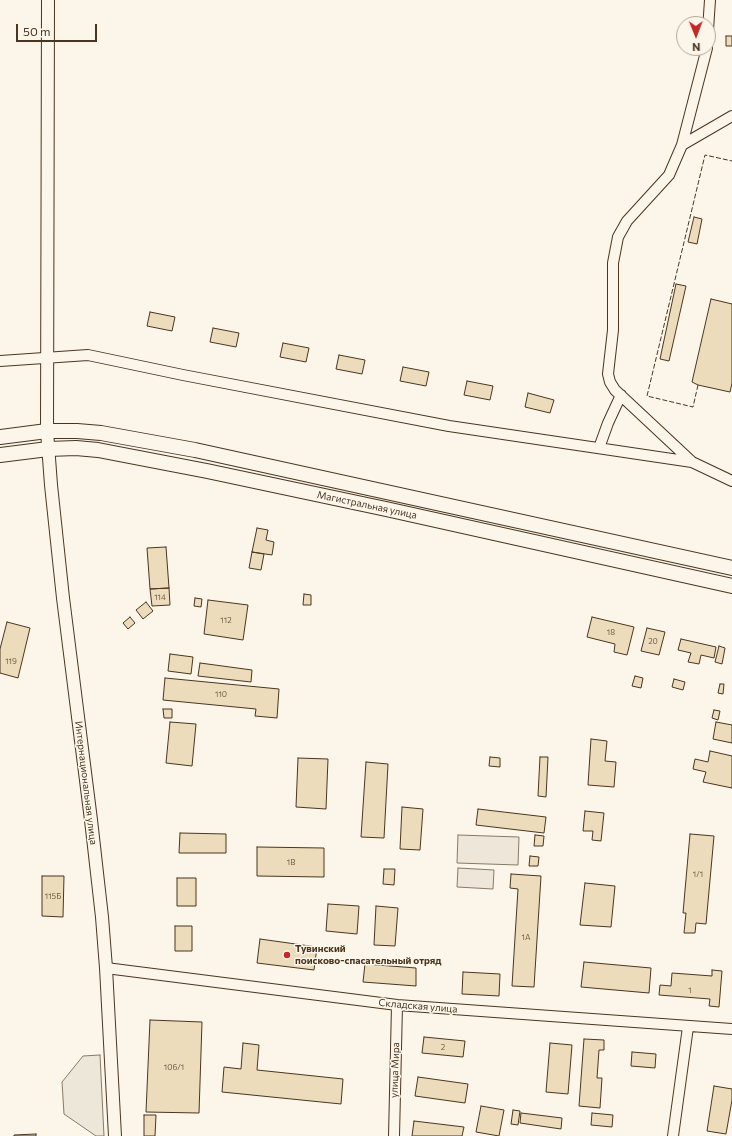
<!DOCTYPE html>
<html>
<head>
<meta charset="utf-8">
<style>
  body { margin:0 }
  #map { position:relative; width:732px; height:1136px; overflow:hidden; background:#fbf6e9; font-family:Commissioner,sans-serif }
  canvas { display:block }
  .north { position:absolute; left:676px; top:16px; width:40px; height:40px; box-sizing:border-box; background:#fbf6e9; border:1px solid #b4a999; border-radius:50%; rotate:179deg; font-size:11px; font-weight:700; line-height:16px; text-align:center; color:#4a3520 }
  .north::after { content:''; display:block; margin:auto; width:14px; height:18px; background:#c62828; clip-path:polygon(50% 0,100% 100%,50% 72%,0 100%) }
  .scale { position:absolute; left:16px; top:24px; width:81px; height:18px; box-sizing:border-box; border:2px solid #4a3520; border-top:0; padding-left:5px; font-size:12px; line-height:14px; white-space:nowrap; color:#4a3520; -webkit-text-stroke:3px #fbf6e9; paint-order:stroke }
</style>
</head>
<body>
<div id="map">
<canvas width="732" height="1136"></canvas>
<div class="north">N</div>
<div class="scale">50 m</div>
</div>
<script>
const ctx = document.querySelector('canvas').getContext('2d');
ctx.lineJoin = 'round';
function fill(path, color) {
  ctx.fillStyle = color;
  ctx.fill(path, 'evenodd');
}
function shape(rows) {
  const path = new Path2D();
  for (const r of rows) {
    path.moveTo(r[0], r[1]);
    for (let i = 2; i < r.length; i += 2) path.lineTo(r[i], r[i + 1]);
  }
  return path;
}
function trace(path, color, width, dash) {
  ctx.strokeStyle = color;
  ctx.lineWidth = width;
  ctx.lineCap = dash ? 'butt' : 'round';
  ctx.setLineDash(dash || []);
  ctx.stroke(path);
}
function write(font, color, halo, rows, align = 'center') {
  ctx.font = font + ' Commissioner,sans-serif';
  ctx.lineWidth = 3;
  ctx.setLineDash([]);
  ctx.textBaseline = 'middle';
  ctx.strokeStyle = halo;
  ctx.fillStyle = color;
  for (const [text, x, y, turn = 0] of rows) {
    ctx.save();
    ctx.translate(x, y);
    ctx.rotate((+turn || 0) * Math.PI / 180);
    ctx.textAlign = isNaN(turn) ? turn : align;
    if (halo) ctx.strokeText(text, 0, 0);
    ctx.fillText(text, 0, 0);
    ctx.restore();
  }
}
const green = shape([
  [458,835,519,837,518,865,457,863,458,835],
  [458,868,494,870,493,889,457,887,458,868]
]);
fill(green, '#ede6d9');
trace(green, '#887966', 1);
const parking = shape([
  [100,1055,104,1136,96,1136,64,1114,62,1082,83,1056,100,1055]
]);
fill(parking, '#ede7d9');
trace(parking, '#887966', 1);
const building = shape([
  [726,36,732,36,732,46,726,46,726,36],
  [694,217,702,219,697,244,688,242,694,217],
  [676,284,686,286,669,361,660,359,676,284],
  [711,299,732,304,732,383,730,392,698,385,692,382,711,299],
  [150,312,175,317,172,331,147,326,150,312],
  [213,328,239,333,236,347,210,342,213,328],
  [283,343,309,348,306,362,280,357,283,343],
  [339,355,365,360,362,374,336,369,339,355],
  [403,367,429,372,426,386,400,381,403,367],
  [467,381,493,386,490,400,464,395,467,381],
  [528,393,554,400,550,413,525,407,528,393],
  [257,528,268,530,266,540,274,542,272,555,252,552,257,528],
  [166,547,169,588,150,589,147,548,166,547],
  [252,552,264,554,261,570,249,568,252,552],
  [169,588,170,605,152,606,150,589,169,588],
  [304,594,311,595,311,605,303,605,304,594],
  [195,598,202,599,201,607,194,606,195,598],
  [208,600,248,605,243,640,204,634,208,600],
  [146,602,153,611,143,619,136,610,146,602],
  [130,617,135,623,128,629,123,623,130,617],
  [592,617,634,627,627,655,614,652,615,644,587,637,592,617],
  [7,622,30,628,18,678,0,673,0,649,7,622],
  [647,628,665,632,659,655,641,651,647,628],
  [681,639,716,647,714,658,701,655,699,664,688,662,691,653,678,650,681,639],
  [719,646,725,648,722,664,715,662,719,646],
  [170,654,193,657,191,674,168,671,170,654],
  [200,663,252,670,251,682,198,676,200,663],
  [635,676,643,678,641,688,632,686,635,676],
  [165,678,279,689,277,718,255,716,256,709,163,700,165,678],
  [674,679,685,682,683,690,672,687,674,679],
  [720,684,724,684,723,694,718,693,720,684],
  [163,709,172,709,172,718,164,718,163,709],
  [714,710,720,711,718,720,712,718,714,710],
  [170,722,196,724,192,766,166,763,170,722],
  [716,722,732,725,732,743,713,739,716,722],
  [591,739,607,741,605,761,616,762,614,787,588,785,591,739],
  [710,751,732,756,732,788,703,782,706,772,693,769,695,759,708,762,710,751],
  [490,757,500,758,500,767,489,766,490,757],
  [540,757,548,757,546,797,538,796,540,757],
  [298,758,328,759,326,809,296,807,298,758],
  [366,762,388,764,384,838,361,837,366,762],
  [402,807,423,809,420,850,400,849,402,807],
  [478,809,546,817,544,833,476,825,478,809],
  [585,811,604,813,601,841,592,840,593,831,583,831,585,811],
  [180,833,226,834,226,853,179,853,180,833],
  [690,834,714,836,706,924,696,923,695,933,684,933,686,913,683,913,690,834],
  [535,835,544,836,543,846,534,846,535,835],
  [257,847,324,848,324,877,257,876,257,847],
  [530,856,539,857,538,866,529,866,530,856],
  [384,869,395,869,394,885,383,884,384,869],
  [511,874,541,876,534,987,512,986,518,889,510,888,511,874],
  [42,876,64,876,63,917,42,916,42,876],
  [177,878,196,878,196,906,177,906,177,878],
  [585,883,615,886,611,927,580,925,585,883],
  [328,904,359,906,357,934,326,931,328,904],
  [376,906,398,908,395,946,374,945,376,906],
  [175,926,192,926,192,951,175,951,175,926],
  [260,939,317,947,314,970,257,963,260,939],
  [584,962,651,968,649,993,581,987,584,962],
  [365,964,416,968,416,986,363,982,365,964],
  [712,970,722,971,719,1007,709,1006,710,999,659,995,660,985,671,986,672,973,712,976,712,970],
  [463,972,500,974,499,996,462,994,463,972],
  [150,1020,202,1022,199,1113,146,1112,150,1020],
  [424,1037,465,1041,463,1057,422,1053,424,1037],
  [584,1039,604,1040,604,1050,599,1050,597,1078,602,1078,600,1108,579,1106,584,1039],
  [243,1043,259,1045,257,1070,343,1079,341,1104,222,1092,224,1067,241,1069,243,1043],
  [550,1043,572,1045,568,1094,546,1092,550,1043],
  [632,1052,656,1054,655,1068,631,1066,632,1052],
  [418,1077,468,1084,465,1103,415,1096,418,1077],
  [714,1086,732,1089,732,1100,726,1134,707,1131,714,1086],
  [481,1106,504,1110,499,1136,476,1132,481,1106],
  [513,1110,520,1111,518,1125,511,1124,513,1110],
  [521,1113,562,1118,561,1129,520,1123,521,1113],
  [592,1113,613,1115,612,1127,591,1125,592,1113],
  [144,1115,156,1115,155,1136,144,1136,144,1115],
  [414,1121,464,1127,462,1136,412,1136,414,1121],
  [36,1134,36,1136,14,1136,14,1135,36,1134]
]);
fill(building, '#ecdcbc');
trace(building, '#4a3520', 1);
const minor = shape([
  [708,30,710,0],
  [682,145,732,116],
  [0,361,88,355,183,375,449,426,692,462,732,481],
  [599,448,608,423,621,395],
  [692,462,615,390,610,382,608,374,613,330,613,263,618,237,627,221,669,175,682,145,707,48],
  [106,968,397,1005,732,1029],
  [394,1136,397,1005],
  [673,1136,688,1027]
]);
const tertiary = shape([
  [48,0,47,431,51,485,63,598,91,820,102,917,106,968,115,1136]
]);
const secondary = shape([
  [0,437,47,431,77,431,101,433,195,450,732,568],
  [0,455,48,449,76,448,98,450,207,471,386,509,732,586]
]);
trace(minor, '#4a3520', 12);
trace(tertiary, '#4a3520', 14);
trace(secondary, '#4a3520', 16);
trace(minor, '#fbf6e9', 10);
trace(tertiary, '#fbf6e9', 12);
trace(secondary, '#fbf6e9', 14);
trace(shape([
  [698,385,693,407,647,396,705,155,732,161]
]), '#4a3520', 1, [5, 2]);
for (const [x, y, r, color] of [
  [287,955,4,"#c62828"]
]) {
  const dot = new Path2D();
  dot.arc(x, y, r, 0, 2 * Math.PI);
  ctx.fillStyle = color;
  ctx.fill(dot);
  trace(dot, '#fbf6e9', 1.5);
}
write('8px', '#725f47', null, [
  ["114",160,597],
  ["112",226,620],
  ["18",611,632],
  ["20",653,641],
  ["119",11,661],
  ["110",221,694],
  ["1В",291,862],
  ["1/1",698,874],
  ["115Б",53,896],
  ["1А",526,937],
  ["1",690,990],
  ["2",443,1047],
  ["106/1",174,1067]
]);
write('10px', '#4a3520', '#fbf6e9', [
  ["Магистральная улица",367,505,12],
  ["Интернациональная улица",86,783,83],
  ["Складская улица",418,1006,5],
  ["улица Мира",395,1070,-88]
]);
write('bold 10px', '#4a3520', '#fbf6e9', [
  ["Тувинский",295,949],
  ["поисково-спасательный отряд",295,961]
], 'left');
</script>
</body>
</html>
